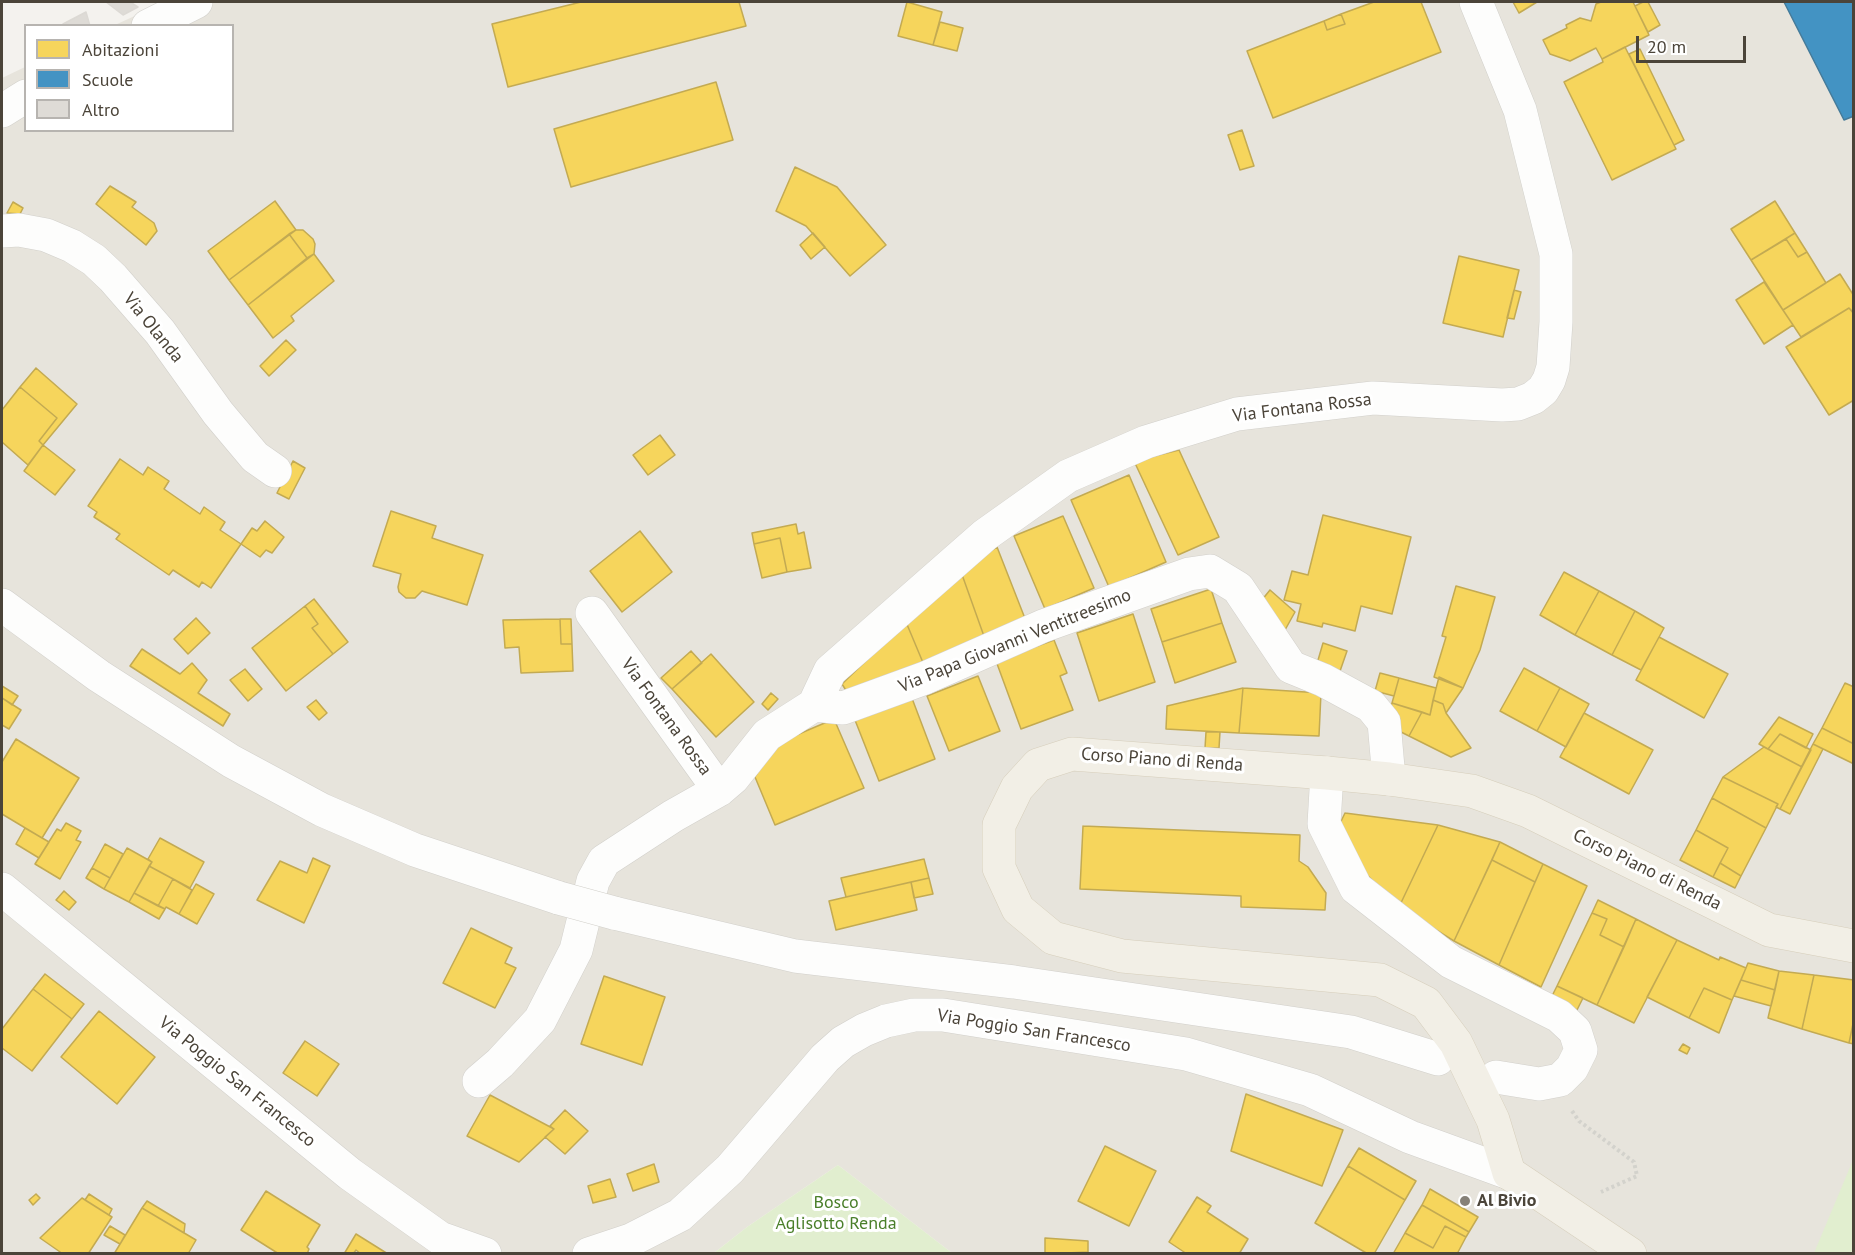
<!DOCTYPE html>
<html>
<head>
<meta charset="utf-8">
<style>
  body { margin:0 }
  #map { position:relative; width:1855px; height:1255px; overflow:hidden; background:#f4f2ee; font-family:"PT Sans",sans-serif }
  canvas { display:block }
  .frame { position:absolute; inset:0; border:3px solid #4b4439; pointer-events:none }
  .legend { position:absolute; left:24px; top:24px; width:210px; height:108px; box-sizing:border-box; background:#fff; border:2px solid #b7b4b0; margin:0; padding:8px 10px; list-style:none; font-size:18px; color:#4b4439 }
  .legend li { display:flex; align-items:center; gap:12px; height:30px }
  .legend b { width:30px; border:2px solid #b7b4b0 }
  .scale { position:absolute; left:1636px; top:36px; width:110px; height:27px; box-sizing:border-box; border:3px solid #4b4439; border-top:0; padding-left:8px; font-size:18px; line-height:21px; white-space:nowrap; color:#4b4439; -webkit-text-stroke:4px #fff; paint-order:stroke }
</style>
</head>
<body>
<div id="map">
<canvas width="1855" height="1255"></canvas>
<div class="frame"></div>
<ul class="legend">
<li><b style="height:16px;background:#f6d55c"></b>Abitazioni</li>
<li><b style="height:16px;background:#4393c3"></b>Scuole</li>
<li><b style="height:16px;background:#dedbd6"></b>Altro</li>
</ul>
<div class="scale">20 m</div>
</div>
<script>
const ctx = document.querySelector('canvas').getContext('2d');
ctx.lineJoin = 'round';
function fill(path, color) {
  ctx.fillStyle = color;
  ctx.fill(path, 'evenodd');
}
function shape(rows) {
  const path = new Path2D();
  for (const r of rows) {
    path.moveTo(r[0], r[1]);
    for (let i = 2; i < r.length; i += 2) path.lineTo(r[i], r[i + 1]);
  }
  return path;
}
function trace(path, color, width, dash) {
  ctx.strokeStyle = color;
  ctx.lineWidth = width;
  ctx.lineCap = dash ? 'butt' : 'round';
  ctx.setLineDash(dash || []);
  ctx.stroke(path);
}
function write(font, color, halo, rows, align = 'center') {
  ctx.font = font + ' "PT Sans",sans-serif';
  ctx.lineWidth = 6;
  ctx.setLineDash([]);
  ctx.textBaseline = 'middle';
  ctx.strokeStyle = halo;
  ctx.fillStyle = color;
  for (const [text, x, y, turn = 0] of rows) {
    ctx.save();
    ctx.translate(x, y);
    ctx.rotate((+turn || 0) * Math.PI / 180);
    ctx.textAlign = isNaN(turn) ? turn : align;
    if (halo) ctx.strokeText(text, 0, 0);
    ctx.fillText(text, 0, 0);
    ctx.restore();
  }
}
fill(shape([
  [165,2,1853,2,1853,1253,952,1253,838,1165,747,1227,714,1253,2,1253,2,78,25,67,26,130,232,130,232,26,115,25]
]), '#e7e4dc');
fill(shape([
  [1853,1160,1853,1253,1814,1253],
  [838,1165,952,1253,714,1253,747,1227]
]), '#e1eecf');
const homes = shape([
  [581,2,739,2,746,26,508,87,492,24,581,2],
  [907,2,942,12,933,45,898,36,907,2],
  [1374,2,1421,2,1441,52,1273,118,1247,51,1324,21,1327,30,1345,24,1341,14,1374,2],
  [1513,2,1537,2,1519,13,1513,2],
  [1601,2,1633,2,1649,35,1602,59,1596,48,1570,61,1550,54,1543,40,1567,28,1566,25,1580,18,1591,21,1596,4,1601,2],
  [1643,2,1648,2,1660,25,1648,32,1635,6,1643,2],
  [1341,14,1345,24,1327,30,1324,21,1341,14],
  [940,22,963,28,957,51,933,45,940,22],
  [1625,47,1676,149,1612,180,1564,82,1603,62,1602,59,1625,47],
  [1640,49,1684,140,1674,145,1629,54,1640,49],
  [716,82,733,140,571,187,554,129,716,82],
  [1242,130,1254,166,1240,170,1228,135,1242,130],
  [795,167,837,187,886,245,850,276,806,226,776,211,795,167],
  [110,186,136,202,132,207,154,223,157,231,146,245,96,204,110,186],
  [275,201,296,230,229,280,208,251,275,201],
  [1775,201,1795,233,1751,260,1731,229,1775,201],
  [13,202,23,208,20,214,7,213,13,202],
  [296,230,303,230,313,239,315,244,314,254,307,258,289,234,296,230],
  [813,233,825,247,811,259,800,245,813,233],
  [1795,233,1807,252,1798,257,1786,239,1795,233],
  [289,234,307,258,248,305,229,280,289,234],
  [1786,239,1798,257,1807,252,1826,283,1783,310,1751,260,1786,239],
  [314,254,334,281,291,316,294,321,273,338,248,305,314,254],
  [1459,256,1519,270,1503,337,1443,323,1459,256],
  [1840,274,1854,296,1854,311,1852,311,1849,308,1801,337,1783,310,1840,274],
  [1764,282,1793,325,1764,344,1736,300,1764,282],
  [1514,290,1521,292,1514,319,1507,318,1514,290],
  [1849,308,1854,314,1854,400,1829,415,1786,347,1849,308],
  [286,340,296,350,269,376,260,366,286,340],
  [36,368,77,404,43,445,39,441,57,418,20,387,36,368],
  [20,387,57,418,39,441,43,445,28,465,2,442,2,410,20,387],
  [660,435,675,455,648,475,633,455,660,435],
  [43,445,75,470,55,495,24,471,43,445],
  [1179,450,1219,537,1178,555,1134,461,1179,450],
  [120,459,143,475,148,467,169,481,164,489,200,514,204,507,225,522,220,530,241,544,211,588,202,582,199,587,173,570,169,575,116,539,120,534,94,517,97,512,88,506,120,459],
  [293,461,305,468,289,499,277,493,293,461],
  [1129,475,1166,562,1109,587,1071,500,1129,475],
  [391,511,436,526,432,538,483,555,467,605,422,591,415,598,406,598,399,592,398,587,401,574,373,566,391,511],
  [1323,515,1411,537,1392,614,1361,606,1355,631,1323,623,1322,627,1297,621,1301,604,1284,600,1292,571,1308,575,1323,515],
  [1063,516,1094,588,1045,609,1014,536,1063,516],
  [265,521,284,537,272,553,266,550,260,557,241,544,252,528,257,531,265,521],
  [796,524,798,534,804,532,811,568,787,572,780,538,754,544,752,533,796,524],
  [640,531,672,572,622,612,590,571,640,531],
  [780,538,787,572,762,578,754,544,780,538],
  [997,547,1026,621,985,639,960,569,997,547],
  [960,569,985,639,924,665,906,622,960,569],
  [1564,572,1599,591,1575,635,1540,615,1564,572],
  [1456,586,1495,597,1480,650,1463,688,1434,677,1446,637,1442,636,1456,586],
  [1211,589,1222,623,1162,642,1151,609,1211,589],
  [1270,590,1295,612,1285,630,1257,606,1270,590],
  [1599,591,1635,611,1612,655,1575,635,1599,591],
  [314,599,348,642,333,654,312,628,318,624,305,606,314,599],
  [305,606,318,624,312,628,333,654,286,691,252,648,305,606],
  [1635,611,1664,628,1641,670,1612,655,1635,611],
  [1133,614,1155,682,1099,701,1077,633,1133,614],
  [196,618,210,633,188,654,174,639,196,618],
  [560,619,561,644,572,644,573,671,521,673,519,647,505,648,503,620,560,619],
  [560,619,571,619,572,644,561,644,560,619],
  [906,622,924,665,852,700,842,684,906,622],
  [1222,623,1236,662,1175,683,1162,642,1222,623],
  [1659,637,1728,674,1704,718,1636,680,1659,637],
  [1054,640,1067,673,1060,676,1073,710,1021,729,996,661,1054,640],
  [1323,643,1347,651,1339,674,1316,667,1323,643],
  [142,649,180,674,192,663,207,680,198,693,230,714,223,726,130,666,142,649],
  [691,651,702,663,672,689,661,678,691,651],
  [711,654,754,702,716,737,672,689,711,654],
  [1524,668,1560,688,1537,731,1500,711,1524,668],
  [245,669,262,689,248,701,230,680,245,669],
  [1380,673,1399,678,1394,696,1375,691,1380,673],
  [978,676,1000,731,949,751,927,696,978,676],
  [1439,677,1463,688,1446,713,1443,704,1433,700,1439,677],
  [1399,678,1436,688,1430,715,1392,703,1399,678],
  [1845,683,1854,687,1854,744,1822,728,1845,683],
  [2,686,18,696,12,705,2,698,2,686],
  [1243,688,1239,733,1166,729,1167,706,1243,688],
  [1243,688,1321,693,1319,736,1239,733,1243,688],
  [1560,688,1589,704,1566,747,1537,731,1560,688],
  [771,693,778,699,768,710,762,704,771,693],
  [910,693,935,759,879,781,853,715,910,693],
  [2,698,21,710,9,729,2,725,2,698],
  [316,700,327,713,319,720,307,707,316,700],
  [1433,700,1443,704,1446,713,1471,748,1451,757,1409,736,1422,712,1430,715,1433,700],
  [1392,703,1422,712,1409,736,1393,728,1390,710,1392,703],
  [1584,713,1653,750,1629,794,1560,757,1584,713],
  [1779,717,1813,734,1806,748,1780,734,1768,749,1759,744,1779,717],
  [834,719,864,788,775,825,755,777,773,745,834,719],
  [1822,728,1854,744,1854,764,1813,744,1822,728],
  [1206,732,1220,732,1219,748,1205,748,1206,732],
  [1780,734,1811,750,1802,767,1768,749,1780,734],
  [16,739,79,778,42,838,2,814,2,762,16,739],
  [1813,744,1823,749,1790,814,1780,809,1813,744],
  [1764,747,1802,767,1780,809,1776,807,1778,804,1723,777,1764,747],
  [1723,777,1778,804,1766,828,1712,798,1723,777],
  [1712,798,1766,828,1741,876,1720,863,1728,848,1696,830,1712,798],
  [1345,813,1438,825,1399,907,1332,840,1345,813],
  [66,823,81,831,76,840,81,842,60,879,35,864,57,829,61,831,66,823],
  [1438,825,1500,842,1454,941,1399,907,1438,825],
  [1083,826,1300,835,1299,861,1308,867,1326,893,1325,910,1241,907,1241,896,1080,889,1083,826],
  [25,828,49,842,39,858,16,844,25,828],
  [1696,830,1728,848,1713,877,1680,860,1696,830],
  [160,838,204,862,190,888,149,866,152,862,148,859,160,838],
  [1500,842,1543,864,1535,882,1492,860,1500,842],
  [105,844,123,854,110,878,92,868,105,844],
  [127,848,152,862,129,902,104,889,127,848],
  [313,858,330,866,304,923,257,900,280,861,307,873,313,858],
  [924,859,929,878,846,897,841,878,924,859],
  [1492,860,1535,882,1499,965,1454,941,1492,860],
  [1720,863,1741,876,1735,888,1713,877,1720,863],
  [1543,864,1587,886,1541,987,1499,965,1543,864],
  [149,866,173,879,158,906,134,893,149,866],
  [92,868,110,878,104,889,86,878,92,868],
  [929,878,933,894,914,898,911,882,929,878],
  [173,879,192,890,179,914,166,907,165,909,158,906,173,879],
  [911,882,917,910,836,930,829,901,911,882],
  [196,884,214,894,197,924,179,914,196,884],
  [64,891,76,902,69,910,56,900,64,891],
  [134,893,165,909,159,919,129,902,134,893],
  [1598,900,1636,919,1624,947,1600,935,1607,919,1592,913,1598,900],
  [1592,913,1607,919,1600,935,1624,947,1597,1005,1557,986,1592,913],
  [1636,919,1677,940,1634,1023,1597,1005,1636,919],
  [471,928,512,948,505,963,516,968,495,1008,443,983,471,928],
  [1677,940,1719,960,1720,957,1746,968,1732,1000,1704,988,1689,1018,1647,997,1677,940],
  [1748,963,1779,971,1775,990,1741,980,1748,963],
  [1779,971,1814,975,1802,1029,1768,1018,1779,971],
  [45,974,84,1004,72,1019,33,989,45,974],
  [1814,975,1854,980,1854,1019,1849,1043,1802,1029,1814,975],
  [604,976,665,997,642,1065,581,1044,604,976],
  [1741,980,1775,990,1771,1006,1734,996,1741,980],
  [1557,986,1583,998,1577,1010,1551,998,1557,986],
  [1704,988,1732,1000,1719,1033,1689,1018,1704,988],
  [33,989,72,1019,32,1071,2,1048,2,1029,33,989],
  [99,1011,155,1057,117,1104,61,1057,99,1011],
  [1854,1019,1854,1044,1849,1043,1854,1019],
  [305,1041,339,1064,317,1096,283,1073,305,1041],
  [1683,1044,1690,1048,1687,1054,1679,1050,1683,1044],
  [1246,1094,1343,1130,1322,1186,1231,1151,1246,1094],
  [490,1095,554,1129,519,1162,467,1136,490,1095],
  [565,1110,588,1131,565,1154,545,1137,554,1129,550,1126,565,1110],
  [1105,1146,1156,1171,1129,1226,1078,1201,1105,1146],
  [1359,1148,1416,1181,1405,1200,1348,1166,1359,1148],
  [654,1164,659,1182,633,1191,627,1174,654,1164],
  [1348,1166,1405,1200,1374,1254,1368,1254,1315,1223,1348,1166],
  [610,1179,616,1197,593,1203,588,1186,610,1179],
  [1430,1189,1478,1217,1469,1232,1422,1205,1430,1189],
  [266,1191,320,1225,307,1247,309,1249,307,1254,279,1254,241,1230,266,1191],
  [36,1194,40,1198,33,1205,29,1200,36,1194],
  [89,1194,112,1209,109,1215,85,1200,89,1194],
  [1197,1197,1211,1206,1207,1212,1248,1239,1239,1254,1187,1254,1169,1242,1197,1197],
  [82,1198,112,1217,88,1254,63,1254,40,1238,82,1198],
  [147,1201,185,1224,184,1233,142,1208,147,1201],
  [1422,1205,1469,1232,1466,1237,1445,1226,1433,1248,1405,1233,1422,1205],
  [142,1208,196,1240,188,1254,114,1254,142,1208],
  [110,1226,125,1235,120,1244,104,1235,110,1226],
  [1445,1226,1466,1237,1457,1254,1393,1254,1405,1233,1433,1248,1445,1226],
  [356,1234,388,1254,361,1254,356,1250,353,1254,344,1254,356,1234],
  [1045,1238,1088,1241,1088,1252,1045,1254,1045,1238]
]);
fill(homes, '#f6d55c');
trace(homes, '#c3aa52', 1.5);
const schools = shape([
  [1784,2,1854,2,1854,116,1844,120,1784,2]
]);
fill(schools, '#4393c3');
trace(schools, '#457b9a', 1.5);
const building = shape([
  [106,2,130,2,138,7,123,15,106,2],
  [86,12,90,26,63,24,86,12]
]);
fill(building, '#dedbd6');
trace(building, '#dcd9d4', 1.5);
const minor = shape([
  [148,26,196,2],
  [2,111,26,96],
  [2,231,19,230,46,235,72,246,94,260,113,278,160,332,218,413,255,457,275,471],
  [2,605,99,676,231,761,322,810,415,850,559,898],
  [592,613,719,790,733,778,767,735,814,705,830,671,985,535,1068,476,1146,442,1237,414,1373,398,1502,405,1518,404,1533,398,1543,390,1549,380,1553,367,1556,322,1556,254,1520,110,1476,2],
  [814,705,843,708,925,678,1043,626,1189,574,1210,571,1238,588,1291,667,1323,680,1371,706,1384,722,1389,779],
  [1327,773,1324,824,1356,888,1451,962,1559,1016,1575,1031,1581,1050,1572,1068,1560,1080,1539,1084,1496,1077],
  [2,889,350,1174,440,1238,485,1254],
  [614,913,795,956,1014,982,1351,1032,1438,1059],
  [479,1081,500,1063,540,1020,576,950,593,881,604,861,673,816,719,790],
  [589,1254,631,1240,680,1215,730,1169,825,1058,843,1042,864,1030,886,1021,914,1015,943,1015,1186,1054,1310,1090,1410,1137,1509,1173]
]);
const major = shape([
  [1630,1254,1509,1173,1493,1120,1456,1043,1426,1003,1380,980,1122,956,1053,938,1018,909,999,868,999,825,1017,788,1038,765,1072,754,1327,773,1389,779,1472,791,1528,811,1769,930,1854,946]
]);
trace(minor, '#d2d0cb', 34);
trace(major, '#d6cebb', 34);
trace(shape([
  [1572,1111,1579,1121,1634,1162,1637,1176,1601,1192]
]), '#d3d2cc', 4, [3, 3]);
trace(minor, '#fdfdfc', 33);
trace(major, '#f2efe6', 33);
const minorBridge = shape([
  [559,898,614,913]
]);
trace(minorBridge, '#d2d0cb', 34, []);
trace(minorBridge, '#fdfdfc', 33);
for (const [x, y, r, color] of [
  [1465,1201,6,"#868178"]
]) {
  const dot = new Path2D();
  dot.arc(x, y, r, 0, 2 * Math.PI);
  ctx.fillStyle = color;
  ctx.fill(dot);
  trace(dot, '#fff', 2);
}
write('18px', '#4b4439', '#fff', [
  ["Via Olanda",153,328,51],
  ["Via Fontana Rossa",1302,408,-7],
  ["Via Papa Giovanni Ventitreesimo",1015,641,-22],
  ["Via Fontana Rossa",666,717,54],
  ["Corso Piano di Renda",1162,760,4],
  ["Corso Piano di Renda",1647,870,26],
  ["Via Poggio San Francesco",1034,1031,9],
  ["Via Poggio San Francesco",237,1082,39]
]);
write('bold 18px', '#4b4439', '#fff', [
  ["Al Bivio",1477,1201]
], 'left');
write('18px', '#4a7f2a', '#fff', [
  ["Bosco",836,1203],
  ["Aglisotto Renda",836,1224]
]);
</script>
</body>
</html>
